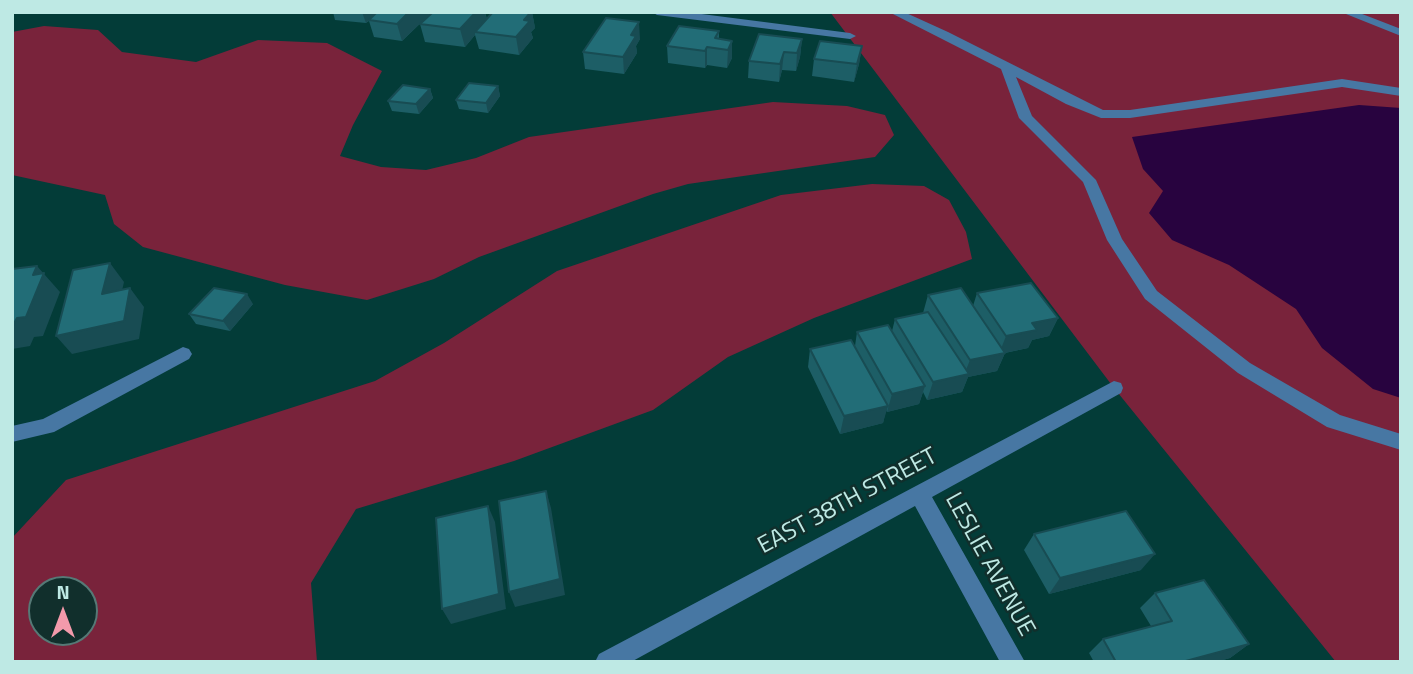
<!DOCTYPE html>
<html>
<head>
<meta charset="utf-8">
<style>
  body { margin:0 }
  #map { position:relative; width:1413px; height:674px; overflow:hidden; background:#033c38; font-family:"Titillium Web",sans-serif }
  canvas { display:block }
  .frame { position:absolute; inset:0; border:14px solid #bee9e4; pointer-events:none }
  .north { position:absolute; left:28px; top:576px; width:70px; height:70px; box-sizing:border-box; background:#112f2c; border:2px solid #567976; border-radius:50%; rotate:0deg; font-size:19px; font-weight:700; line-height:28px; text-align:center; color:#bee9e4 }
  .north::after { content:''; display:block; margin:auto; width:24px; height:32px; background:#f39aab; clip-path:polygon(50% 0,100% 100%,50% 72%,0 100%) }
</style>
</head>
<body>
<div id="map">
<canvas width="1413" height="674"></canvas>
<div class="frame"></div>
<div class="north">N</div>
</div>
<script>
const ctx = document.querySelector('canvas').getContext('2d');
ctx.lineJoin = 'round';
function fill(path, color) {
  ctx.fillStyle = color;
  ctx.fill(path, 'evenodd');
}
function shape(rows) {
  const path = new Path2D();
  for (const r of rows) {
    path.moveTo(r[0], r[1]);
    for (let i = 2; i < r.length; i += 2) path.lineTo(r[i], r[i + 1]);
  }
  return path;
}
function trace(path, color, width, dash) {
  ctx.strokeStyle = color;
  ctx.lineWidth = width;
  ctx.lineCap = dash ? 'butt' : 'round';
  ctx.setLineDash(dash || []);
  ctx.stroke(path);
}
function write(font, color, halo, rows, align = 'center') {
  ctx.font = font + ' "Titillium Web",sans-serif';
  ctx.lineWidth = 5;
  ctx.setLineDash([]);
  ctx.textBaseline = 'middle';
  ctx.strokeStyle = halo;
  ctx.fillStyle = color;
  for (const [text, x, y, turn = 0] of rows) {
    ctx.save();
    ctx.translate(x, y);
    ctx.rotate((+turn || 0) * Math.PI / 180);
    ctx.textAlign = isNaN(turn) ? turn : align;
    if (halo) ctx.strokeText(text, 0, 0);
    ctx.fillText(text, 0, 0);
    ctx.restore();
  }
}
fill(shape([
  [830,12,1401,12,1401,662,1336,662,1114,388],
  [44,26,98,30,122,52,196,62,258,40,327,43,382,71,353,125,340,156,381,167,426,170,476,158,529,137,773,102,847,106,885,115,894,135,875,157,688,184,653,194,479,257,434,279,367,300,285,285,143,247,114,224,105,195,12,175,12,32],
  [872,184,924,186,949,200,966,232,972,259,814,318,728,357,653,410,514,461,356,509,311,583,317,662,12,662,12,538,66,480,375,381,444,343,557,271,781,195],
  [84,590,84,632,42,632,42,590]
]), '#79233b');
fill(shape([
  [1359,105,1401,108,1401,398,1373,389,1322,348,1296,309,1229,265,1172,240,1149,213,1163,191,1143,169,1132,137]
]), '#28033f');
fill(shape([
  [652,12,686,12,850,33,856,36,850,39,657,15,652,12],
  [889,12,904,12,948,32,1103,110,1130,110,1342,79,1401,88,1401,96,1342,87,1130,118,1101,118,1066,104,1016,77,1032,116,1096,180,1122,239,1157,291,1250,363,1340,415,1401,434,1401,450,1327,427,1238,373,1145,299,1107,240,1083,182,1019,118,1001,69,889,12],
  [1341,12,1357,12,1401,29,1401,36,1341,12],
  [183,347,189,349,192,354,189,359,54,432,12,442,12,426,43,419,183,347],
  [1114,381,1121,383,1123,388,1121,393,932,497,1025,662,1000,662,915,506,631,662,595,662,599,654,1114,381]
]), '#4777a3');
fill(shape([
  [331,12,428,12,429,15,402,41,374,37,369,21,366,23,335,20,333,12],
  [433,12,485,12,487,19,493,12,532,12,535,28,531,32,533,38,519,55,479,49,475,35,465,47,425,42,420,24],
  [719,31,719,39,732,41,732,58,727,68,707,65,705,68,668,63,667,46],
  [640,39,636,46,637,53,624,74,585,69,583,52],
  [802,39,800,57,796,71,782,70,779,82,748,78,749,61],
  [862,46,859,64,854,82,812,76,814,59],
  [498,86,500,96,488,113,459,109,456,100],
  [430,89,433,98,419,114,392,111,388,101],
  [977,293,1058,318,1049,336,1032,340,1028,348,1005,353,997,371,968,377,962,392,927,400,923,392,919,404,887,412,886,410,883,423,840,434,808,367,810,349,855,346,857,332,892,331,895,319,923,313,928,295,973,306],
  [253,304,230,331,196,324,189,314],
  [1034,534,1141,570,1049,594,1024,550],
  [1155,593,1249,644,1230,658,1216,662,1094,662,1089,653,1103,639,1151,626,1140,608]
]), '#1d5e66');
fill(shape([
  [362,12,378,12,366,23],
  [409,12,428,12,429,15,402,41,397,24],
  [476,12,485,12,487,22,475,32,475,35,465,47,460,29],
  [531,12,532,12,535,28,531,32,533,38,519,55,516,37,524,20],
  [639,22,640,39,636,46,637,53,624,74,623,57,631,35],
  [802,39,800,57,796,71,797,53],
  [732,41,732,58,727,68,728,50],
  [862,46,859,64,854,82,857,64],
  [707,47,707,65,705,68,705,51],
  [784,52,782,70,779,82,780,64],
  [498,86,500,96,488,113,486,103],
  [430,89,433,98,419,114,416,104],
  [110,263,124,282,117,313,102,294],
  [37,266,60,292,43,336,34,337,30,346,12,349,12,327],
  [130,288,144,307,139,339,72,354,56,336],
  [247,294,253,304,230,331,223,321],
  [1058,318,1049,336,1032,340,1028,348,999,354,1006,336,1032,323],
  [1005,353,997,371,968,377,962,392,927,400,933,382,964,375,970,360],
  [925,386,919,404,887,412,892,394],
  [888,406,883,423,840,434,844,416],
  [546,491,551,508,565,595,515,607,509,592],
  [488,506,495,522,506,609,451,624,442,609],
  [1155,554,1141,570,1049,594,1060,578],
  [1249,644,1230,658,1216,662,1182,662]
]), '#184c53');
const building = shape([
  [377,12,409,12,397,24,369,20,377,12],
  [433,12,476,12,460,29,420,24,433,12],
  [493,12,531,12,524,20,530,21,516,37,475,32,493,12],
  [606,18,639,22,631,35,636,36,623,57,583,52,606,18],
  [679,26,719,31,715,38,732,41,728,50,707,47,705,51,667,46,679,26],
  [759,34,802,39,797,53,784,52,780,64,749,61,759,34],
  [820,41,862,46,857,64,814,59,820,41],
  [469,83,498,86,486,103,456,100,469,83],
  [403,85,430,89,416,104,388,101,403,85],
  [110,263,102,294,130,288,124,321,56,336,73,270,110,263],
  [37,266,33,275,44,273,26,317,17,318,12,327,12,269,37,266],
  [1031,283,1058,318,1032,323,1037,330,1006,336,977,293,1031,283],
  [214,288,247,294,223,321,189,314,214,288],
  [961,288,1005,353,970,360,928,295,961,288],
  [928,312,969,374,933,382,895,319,928,312],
  [888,325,925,386,892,394,857,332,888,325],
  [851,340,888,406,844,416,810,349,851,340],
  [546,491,560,579,509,592,499,501,546,491],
  [488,506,499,594,442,609,436,518,488,506],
  [1126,511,1155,554,1060,578,1034,534,1126,511],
  [1204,580,1249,644,1182,662,1116,662,1103,639,1172,621,1155,593,1204,580]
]);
fill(building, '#226d77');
trace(building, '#184c53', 2);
write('24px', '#bee9e4', '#112f2c', [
  ["EAST 38TH STREET",848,502,-28],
  ["LESLIE AVENUE",989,565,61]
]);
</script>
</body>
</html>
